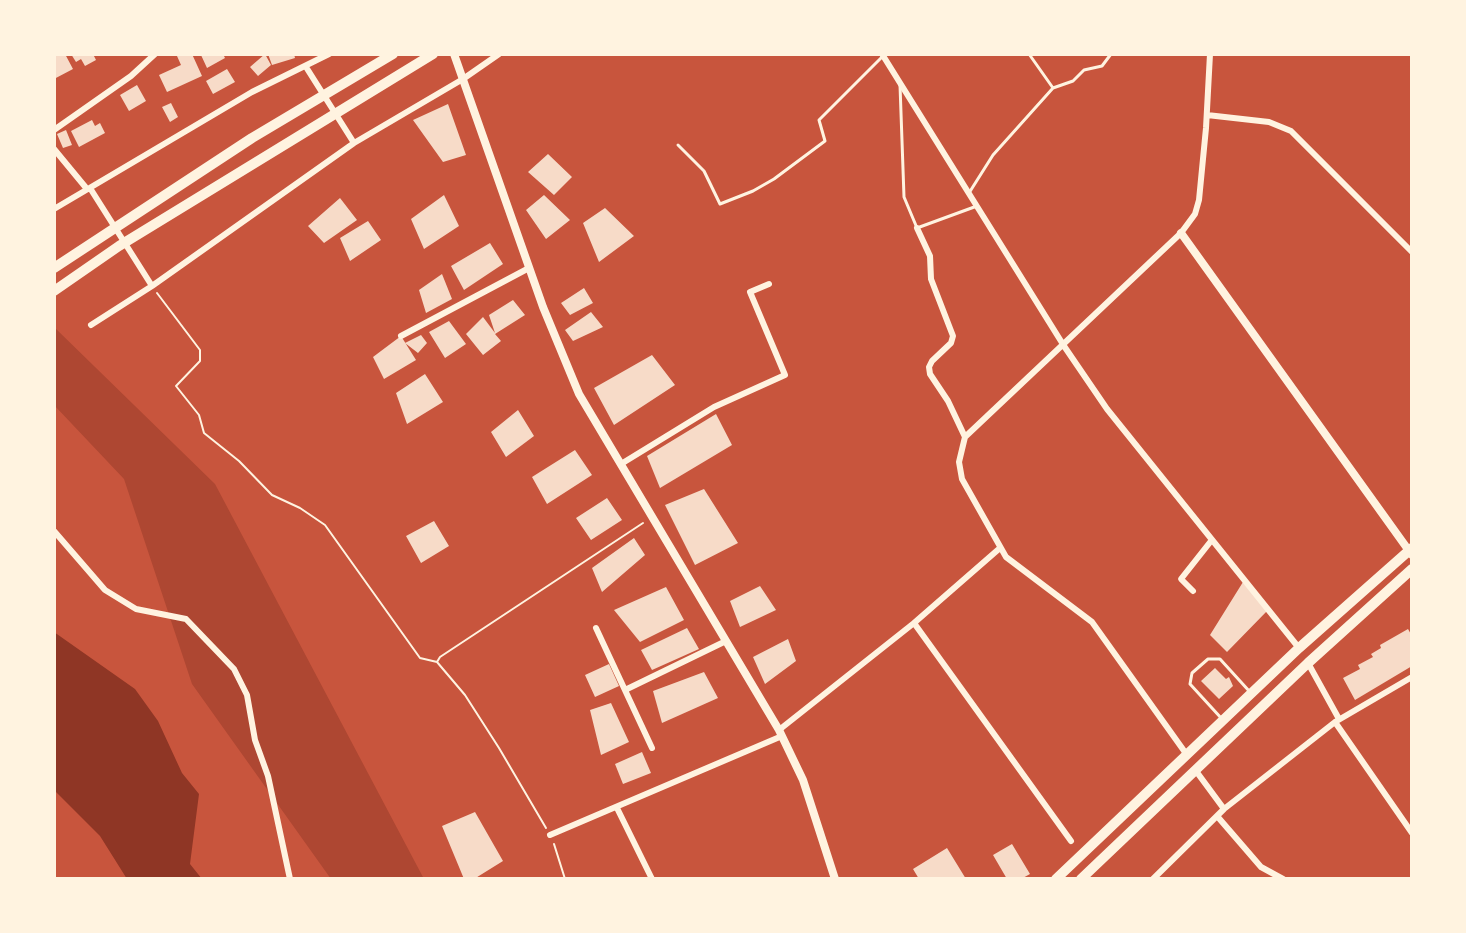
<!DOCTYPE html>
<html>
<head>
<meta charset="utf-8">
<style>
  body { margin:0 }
  #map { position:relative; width:1466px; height:933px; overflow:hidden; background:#c8553d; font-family:"Roboto Condensed",sans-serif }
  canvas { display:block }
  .frame { position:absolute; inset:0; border:56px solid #fff3e0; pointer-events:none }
</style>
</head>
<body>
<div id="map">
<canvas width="1466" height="933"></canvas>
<div class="frame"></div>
</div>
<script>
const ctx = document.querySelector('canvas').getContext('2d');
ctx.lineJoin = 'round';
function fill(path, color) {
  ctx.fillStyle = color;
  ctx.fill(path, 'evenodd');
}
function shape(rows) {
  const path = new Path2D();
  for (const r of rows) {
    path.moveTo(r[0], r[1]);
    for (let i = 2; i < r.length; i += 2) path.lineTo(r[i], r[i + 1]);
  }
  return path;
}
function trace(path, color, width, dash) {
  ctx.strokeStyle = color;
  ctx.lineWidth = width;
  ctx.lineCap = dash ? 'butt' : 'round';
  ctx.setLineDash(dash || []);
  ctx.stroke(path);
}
fill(shape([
  [54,327,215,484,424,879,331,879,192,684,124,479,54,405]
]), '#ae4732');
fill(shape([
  [54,632,135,689,158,721,182,773,199,794,190,864,202,879,127,879,100,836,54,790]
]), '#8f3625');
fill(shape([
  [54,54,65,54,73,69,54,79],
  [71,54,93,54,96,60,85,66,81,59,76,62],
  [183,54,192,54,202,76,167,92,159,75,181,65,177,56],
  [223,54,225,58,207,68,201,55],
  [265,54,271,65,258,76,250,67],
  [268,54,294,54,295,58,272,65],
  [227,69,235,82,213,94,206,81],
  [137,85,146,101,129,111,120,95],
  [171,103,178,117,170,122,162,107],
  [448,104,466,155,443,162,413,120],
  [92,120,95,126,100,123,105,133,79,147,71,131],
  [66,130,72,145,63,148,57,134],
  [548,154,572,177,554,195,528,172],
  [444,195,459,226,424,249,411,219],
  [544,195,570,220,546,239,526,210],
  [340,198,357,220,324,243,308,226],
  [605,208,634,236,599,262,583,223],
  [368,221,381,240,350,261,340,238],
  [490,243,503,264,464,290,451,266],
  [442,274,452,299,426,313,419,290],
  [584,288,593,303,570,315,561,303],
  [513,300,525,315,495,334,501,341,483,355,466,334,483,317,495,333,489,315],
  [591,312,603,327,573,341,565,330],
  [449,321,466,344,445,358,429,332],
  [421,335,427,343,418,353,405,343],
  [401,336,416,360,384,379,373,357],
  [652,355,675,385,614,425,594,388],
  [425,374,443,402,407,424,396,393],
  [518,410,534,436,506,457,491,432],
  [716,414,732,445,660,488,647,456],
  [575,450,592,475,547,504,532,477],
  [704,489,738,543,695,565,665,505],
  [607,498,622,520,591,540,576,518],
  [434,521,449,546,421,563,406,536],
  [634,538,645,555,602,592,592,568],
  [1243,582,1267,611,1227,652,1210,635],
  [760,586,776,610,740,627,730,601],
  [666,587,684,620,640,642,614,610],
  [687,628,699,649,652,670,641,650],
  [1408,629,1412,636,1412,666,1355,700,1343,678,1360,669,1358,665,1373,657,1371,654,1381,648,1380,645],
  [788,639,796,661,765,684,753,657],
  [609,664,619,686,595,697,585,675],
  [1215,668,1226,679,1229,677,1233,686,1219,699,1201,681],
  [704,672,718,698,662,723,653,691],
  [611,703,629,742,601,755,590,710],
  [642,752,651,773,623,784,615,764],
  [475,812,503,861,474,879,464,879,442,826],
  [1012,844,1030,874,1021,879,1007,879,993,855],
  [947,848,966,879,919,879,913,869]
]), '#f7dbc8');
trace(shape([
  [157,293,200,350,200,361,176,386,199,415,204,433,239,461,272,495,300,508,325,525,420,658,437,662,465,695,499,748,546,828],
  [437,662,440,657,643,523],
  [554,844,565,879]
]), '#fff3e0', 2);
trace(shape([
  [1029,54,1053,88],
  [900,85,904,197,917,228,977,206],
  [678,145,704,171,720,204,753,191,774,179,825,141,819,120,882,57],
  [969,193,993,155,1053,88,1073,81,1084,70,1102,66,1111,54],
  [1222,719,1190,684,1192,673,1208,659,1220,659,1250,692]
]), '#fff3e0', 3);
trace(shape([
  [882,54,1064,346,1107,409,1299,648],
  [306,67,354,143],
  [1207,115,1269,122,1291,131,1412,252],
  [54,130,131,76,155,54],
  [54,149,87,189],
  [90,188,152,286],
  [54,209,252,92,329,54],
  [917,228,930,256,931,279,953,336,951,343,932,361,929,367,930,374,948,401,965,437],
  [91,325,152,286,354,143,463,79,499,54],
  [401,336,529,268],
  [621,464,714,407,785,375,750,292,769,284],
  [54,531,105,590,136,609,186,619,234,669,247,695,255,740,268,776,290,879],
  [1193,591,1181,579,1211,541],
  [914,623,1071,841],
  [596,628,652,748],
  [1308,663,1339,719],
  [625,690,726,641],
  [1335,722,1412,833],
  [779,730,914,623,1000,548],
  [1187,755,1092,622,1006,557,962,479,959,462,965,437,1181,233,1195,214,1199,200,1206,128,1210,54],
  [1196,771,1224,809],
  [617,808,652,879],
  [1217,816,1261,867,1283,879],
  [550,835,782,736],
  [1153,879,1224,809,1335,722,1412,677]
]), '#fff3e0', 6);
trace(shape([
  [1181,233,1412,555]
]), '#fff3e0', 8);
trace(shape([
  [454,54,543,307,579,394,779,730,803,780,835,879]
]), '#fff3e0', 8);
trace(shape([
  [1056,879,1299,648,1412,548],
  [1081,879,1308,663,1412,569]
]), '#fff3e0', 10);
trace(shape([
  [54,268,252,138,393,54],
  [54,291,119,246,433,54]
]), '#fff3e0', 10);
</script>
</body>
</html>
